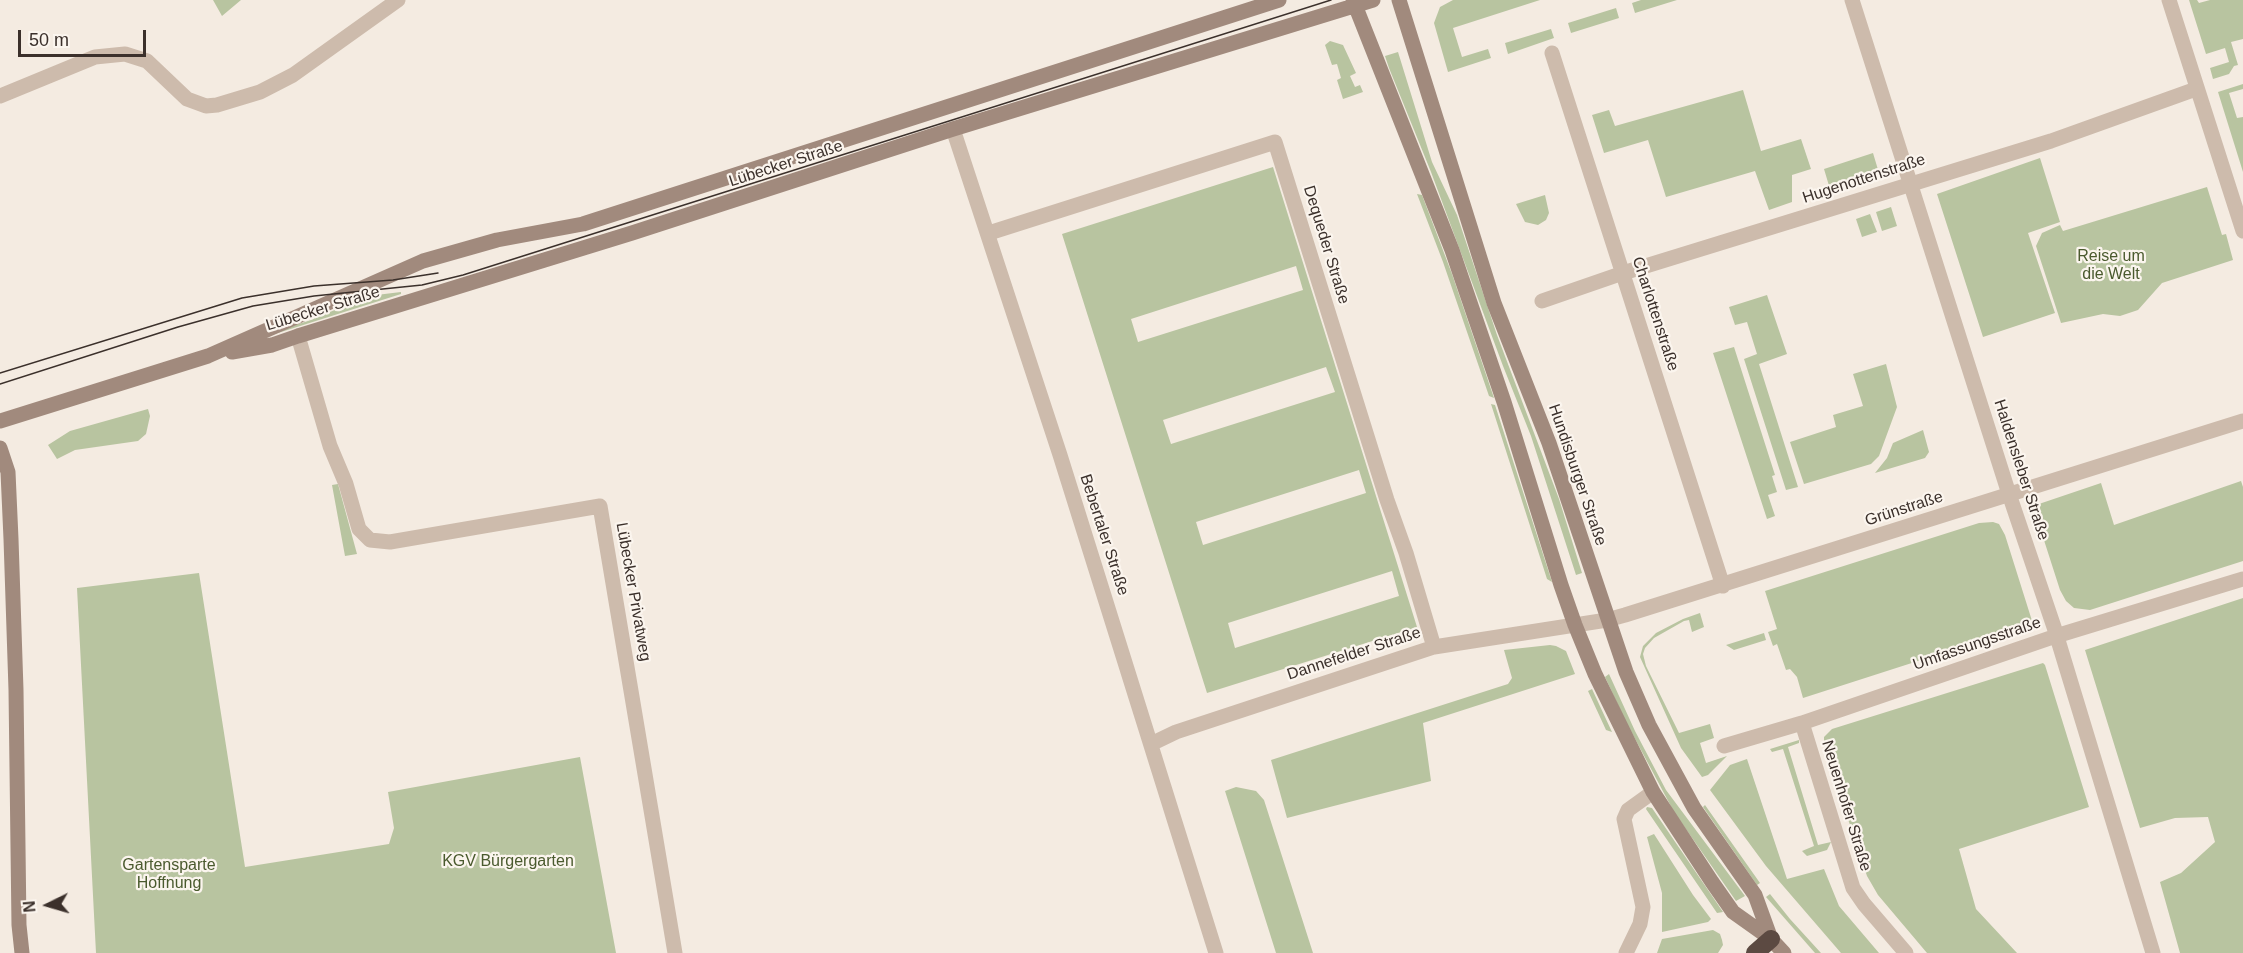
<!DOCTYPE html>
<html>
<head>
<meta charset="utf-8">
<style>
  body { margin:0 }
  #map { position:relative; width:2243px; height:953px; overflow:hidden; background:#f4ebe1; font-family:Arial,sans-serif }
  canvas { display:block }
  .north { position:absolute; left:18px; top:875px; width:60px; height:60px; -webkit-text-stroke:4px #fbf5ee; paint-order:stroke; rotate:265deg; font-size:16px; font-weight:700; line-height:24px; text-align:center; color:#3b302b }
  .north::after { content:''; display:block; margin:auto; width:21px; height:27px; background:#3b302b; clip-path:polygon(50% 0,100% 100%,50% 72%,0 100%) }
  .scale { position:absolute; left:18px; top:30px; width:128px; height:27px; box-sizing:border-box; border:3px solid #3b302b; border-top:0; padding-left:8px; font-size:18px; line-height:21px; white-space:nowrap; color:#3b302b; -webkit-text-stroke:4px #fbf5ee; paint-order:stroke }
</style>
</head>
<body>
<div id="map">
<canvas width="2243" height="953"></canvas>
<div class="north">N</div>
<div class="scale">50 m</div>
</div>
<script>
const ctx = document.querySelector('canvas').getContext('2d');
ctx.lineJoin = 'round';
function fill(path, color) {
  ctx.fillStyle = color;
  ctx.fill(path, 'evenodd');
}
function shape(rows) {
  const path = new Path2D();
  for (const r of rows) {
    path.moveTo(r[0], r[1]);
    for (let i = 2; i < r.length; i += 2) path.lineTo(r[i], r[i + 1]);
  }
  return path;
}
function trace(path, color, width, dash) {
  ctx.strokeStyle = color;
  ctx.lineWidth = width;
  ctx.lineCap = dash ? 'butt' : 'round';
  ctx.setLineDash(dash || []);
  ctx.stroke(path);
}
function write(font, color, halo, rows, align = 'center') {
  ctx.font = font + ' Arial,sans-serif';
  ctx.lineWidth = 4.5;
  ctx.setLineDash([]);
  ctx.textBaseline = 'middle';
  ctx.strokeStyle = halo;
  ctx.fillStyle = color;
  for (const [text, x, y, turn = 0] of rows) {
    ctx.save();
    ctx.translate(x, y);
    ctx.rotate((+turn || 0) * Math.PI / 180);
    ctx.textAlign = isNaN(turn) ? turn : align;
    if (halo) ctx.strokeText(text, 0, 0);
    ctx.fillText(text, 0, 0);
    ctx.restore();
  }
}
fill(shape([
  [213,0,241,0,222,16],
  [1453,0,1540,0,1453,28,1462,57,1488,49,1491,58,1448,72,1434,23,1440,7],
  [1641,0,1677,0,1635,13,1632,3],
  [2189,0,2197,0,2199,3,2210,0,2243,0,2243,39,2231,42,2238,65,2234,66,2229,74,2213,79,2210,68,2229,62,2225,48,2206,54],
  [1616,8,1619,18,1571,33,1568,23],
  [1551,29,1554,38,1508,54,1505,43],
  [1330,41,1343,45,1356,73,1350,76,1355,87,1360,85,1363,92,1343,99,1337,80,1341,78,1337,64,1332,65,1325,45],
  [1398,52,1432,162,1457,215,1497,335,1559,499,1582,573,1576,575,1531,436,1503,366,1431,172,1389,68,1385,56],
  [2243,84,2243,89,2229,93,2237,118,2243,117,2243,172,2218,92],
  [1743,90,1761,151,1801,139,1811,169,1792,175,1792,202,1769,210,1755,171,1666,197,1648,140,1604,153,1592,115,1609,110,1615,126],
  [1873,153,1879,173,1830,189,1824,169],
  [2040,158,2060,222,2028,233,2055,313,1983,337,1937,194],
  [1273,167,1417,627,1207,693,1062,234],
  [1296,266,1303,290,1138,342,1131,319],
  [1326,367,1335,392,1171,444,1163,420],
  [1359,470,1366,493,1203,545,1196,522],
  [1392,571,1399,596,1235,648,1228,623],
  [2207,187,2222,235,2226,234,2233,260,2162,283,2138,310,2120,316,2103,314,2061,323,2036,246,2042,233,2060,225,2063,231],
  [1417,194,1422,195,1452,274,1494,398,1489,396,1443,262],
  [1545,195,1549,213,1546,220,1538,225,1525,222,1516,204],
  [1891,207,1897,226,1882,231,1876,212],
  [1870,214,1877,232,1862,237,1856,219],
  [401,292,401,294,259,339,258,337,311,320,368,296],
  [1767,295,1787,354,1759,364,1798,487,1786,490,1744,359,1757,354,1747,322,1735,325,1729,307],
  [1734,347,1775,475,1772,476,1777,492,1768,495,1775,516,1767,519,1713,353],
  [1886,364,1897,407,1879,456,1871,464,1804,484,1790,442,1836,427,1833,415,1863,406,1853,374],
  [1491,404,1495,405,1552,582,1547,579],
  [148,409,150,416,146,434,138,441,75,450,57,459,48,445,70,431],
  [1923,430,1929,452,1925,458,1875,473,1887,458,1893,443],
  [2241,481,2243,487,2243,561,2090,610,2074,608,2066,601,2060,590,2033,506,2101,483,2114,525],
  [338,484,357,554,345,556,332,485],
  [1993,522,1999,524,2005,535,2033,624,1803,698,1797,677,1790,669,1786,670,1777,644,1773,646,1768,632,1777,629,1765,591,1979,523],
  [199,573,245,867,389,844,394,828,388,792,580,757,616,953,96,953,77,588],
  [2243,598,2243,953,2180,953,2160,882,2181,873,2215,842,2208,817,2175,818,2140,828,2085,650],
  [1700,613,1704,627,1692,632,1689,620,1684,621,1654,638,1645,648,1643,654,1646,666,1679,733,1710,724,1714,738,1700,743,1706,763,1727,756,1708,775,1702,777,1681,748,1640,657,1643,646,1656,633,1683,619],
  [1764,633,1766,640,1734,650,1726,645],
  [1550,645,1556,646,1566,651,1575,674,1423,723,1431,781,1287,818,1271,760,1508,684,1512,678,1504,650],
  [2043,663,2045,665,2089,807,1959,849,1976,909,2017,953,1927,953,1878,895,1867,876,1824,747,1824,737,1832,729],
  [1609,674,1635,731,1666,790,1745,896,1736,901,1674,812,1625,720,1605,677],
  [1592,689,1612,732,1606,730,1588,691],
  [1799,740,1799,743,1788,747,1818,845,1831,842,1827,850,1807,856,1802,851,1814,846,1783,749,1772,752,1770,749],
  [1747,759,1787,879,1824,869,1839,906,1879,953,1841,953,1766,866,1710,790,1730,765],
  [1236,787,1256,791,1264,800,1313,953,1276,953,1225,791],
  [1705,805,1760,883,1757,885,1703,807],
  [1647,807,1652,808,1723,912,1717,913,1646,809],
  [1654,834,1693,895,1711,919,1708,922,1662,932,1662,893,1647,837],
  [1770,894,1790,919,1821,953,1815,953,1766,897],
  [1713,930,1720,934,1722,940,1723,945,1718,953,1657,953,1662,939]
]), '#b8c4a0');
trace(shape([
  [1852,0,2009,494,2054,627,2153,953],
  [2169,0,2243,231],
  [1552,53,1723,586],
  [0,96,95,57,125,54,147,61,187,99,206,106,217,105,260,92,293,75,398,0],
  [953,129,1060,455,1216,953],
  [989,233,1275,142,1387,500,1406,553,1434,647],
  [1542,301,1623,273,2051,141,2196,89],
  [298,336,330,446,346,484,359,529,370,540,390,542,600,506,675,953],
  [1802,723,1853,888,1864,904,1906,953],
  [1151,744,1176,732,1434,647,1607,620,1625,615,2243,421],
  [1724,746,1802,723,2056,636,2243,579],
  [1626,953,1640,924,1643,907,1624,819,1628,810,1653,792]
]), '#cdbbac', 15);
trace(shape([
  [1353,0,1452,250,1504,402,1561,585,1575,625,1595,674,1653,792,1712,882,1733,912,1771,939,1784,953],
  [1399,0,1494,303,1549,443,1626,672,1649,725,1694,808,1755,895,1771,939],
  [232,352,272,345,298,336,632,233,953,129,1373,0],
  [0,421,208,356,423,261,497,240,583,224,1279,0],
  [0,448,8,472,11,539,16,690,19,925,22,953]
]), '#a18a7d', 15);
trace(shape([
  [1755,953,1771,939]
]), '#5c4a42', 18);
trace(shape([
  [0,373,242,298,314,286,393,280,438,273],
  [0,384,178,327,253,306,314,296,422,285,463,275,1331,0]
]), '#3b302b', 1.5);
write('16px', '#3b302b', '#fbf5ee', [
  ["Lübecker Straße",786,164,-18],
  ["Hugenottenstraße",1864,179,-18],
  ["Dequeder Straße",1326,245,73],
  ["Lübecker Straße",323,309,-17],
  ["Charlottenstraße",1655,314,72],
  ["Haldensleber Straße",2021,470,72],
  ["Hundisburger Straße",1577,475,71],
  ["Grünstraße",1904,509,-18],
  ["Bebertaler Straße",1104,535,72],
  ["Lübecker Privatweg",633,592,80],
  ["Umfassungsstraße",1977,644,-19],
  ["Dannefelder Straße",1354,654,-18],
  ["Neuenhofer Straße",1846,806,73]
]);
write('16px', '#4a5a2e', '#fbf5ee', [
  ["Reise um",2111,257],
  ["die Welt",2111,275],
  ["KGV Bürgergarten",508,862],
  ["Gartensparte",169,866],
  ["Hoffnung",169,884]
]);
</script>
</body>
</html>
